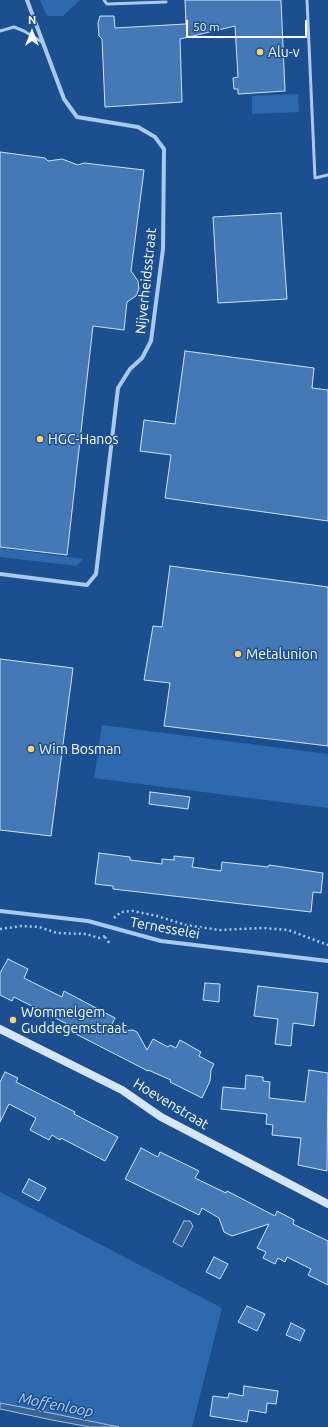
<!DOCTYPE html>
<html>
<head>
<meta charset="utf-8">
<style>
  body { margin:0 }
  #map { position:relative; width:328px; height:1427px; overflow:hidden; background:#1b4f8f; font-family:Ubuntu,sans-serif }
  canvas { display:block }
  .north { position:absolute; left:12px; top:12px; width:40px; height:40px; -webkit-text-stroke:3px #1b4f8f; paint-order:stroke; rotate:0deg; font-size:11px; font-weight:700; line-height:16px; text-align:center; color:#fff }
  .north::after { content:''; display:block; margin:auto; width:14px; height:18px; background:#fff; clip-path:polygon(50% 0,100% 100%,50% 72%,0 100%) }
  .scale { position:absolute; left:186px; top:20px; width:121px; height:18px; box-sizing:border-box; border:2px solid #fff; border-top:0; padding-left:5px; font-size:12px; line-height:14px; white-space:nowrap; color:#fff; -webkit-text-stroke:3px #1b4f8f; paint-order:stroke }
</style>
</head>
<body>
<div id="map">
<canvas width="328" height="1427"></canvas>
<div class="north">N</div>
<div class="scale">50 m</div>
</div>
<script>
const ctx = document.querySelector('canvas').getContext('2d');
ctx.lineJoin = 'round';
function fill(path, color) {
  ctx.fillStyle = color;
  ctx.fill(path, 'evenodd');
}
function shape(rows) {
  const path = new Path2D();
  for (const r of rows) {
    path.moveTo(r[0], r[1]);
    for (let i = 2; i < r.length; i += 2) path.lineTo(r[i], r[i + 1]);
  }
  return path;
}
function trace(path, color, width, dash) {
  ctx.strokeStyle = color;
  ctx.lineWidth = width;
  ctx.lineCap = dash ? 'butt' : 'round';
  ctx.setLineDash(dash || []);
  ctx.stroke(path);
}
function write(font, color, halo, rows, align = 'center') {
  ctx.font = font + ' Ubuntu,sans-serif';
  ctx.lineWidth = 3;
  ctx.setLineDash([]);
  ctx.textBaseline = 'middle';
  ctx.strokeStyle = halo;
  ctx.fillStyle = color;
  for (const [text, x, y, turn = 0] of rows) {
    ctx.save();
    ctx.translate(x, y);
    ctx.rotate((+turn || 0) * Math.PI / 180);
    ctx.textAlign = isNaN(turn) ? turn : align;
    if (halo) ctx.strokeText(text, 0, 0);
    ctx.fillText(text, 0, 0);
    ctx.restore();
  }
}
fill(shape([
  [40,0,80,0,63,16,48,16,45,12],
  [298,94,299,112,252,114,252,96],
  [0,548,83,559,77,566,0,557],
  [102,725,328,754,328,808,94,778],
  [0,1192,222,1308,192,1427,90,1427,0,1409]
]), '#2e69ad');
const water = shape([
  [184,1221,190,1221,193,1226,182,1247,173,1242,184,1221],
  [0,1403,21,1407,119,1427,90,1427,52,1420,0,1409,0,1403]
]);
fill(water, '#3c6290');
trace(water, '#9cc4f0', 1);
const building = shape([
  [185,0,281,0,285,91,238,94,238,89,234,89,233,78,238,77,235,26,180,39,182,102,105,107,102,39,99,36,98,23,100,16,114,16,115,28,186,24,185,0],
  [0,152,45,158,48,161,62,159,78,165,84,163,144,170,131,271,138,281,139,289,136,296,127,302,124,330,93,326,67,555,0,547,0,152],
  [281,213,287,299,218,303,213,217,281,213],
  [185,351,314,368,312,388,328,390,328,521,165,498,171,455,140,451,144,420,175,424,185,351],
  [170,566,328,587,328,746,164,726,170,683,144,680,153,626,162,627,170,566],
  [0,659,73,668,51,836,0,830,0,659],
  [150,792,190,797,188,809,149,804,150,792],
  [99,853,130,857,130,860,162,864,162,859,174,860,174,856,194,858,192,867,221,871,222,862,268,867,269,865,323,873,321,893,313,892,311,912,113,889,113,886,95,884,99,853],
  [8,959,28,969,24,978,62,997,64,991,115,1018,108,1032,133,1030,137,1032,147,1050,153,1039,168,1047,170,1045,176,1048,180,1040,201,1052,199,1056,214,1064,211,1070,210,1081,202,1098,170,1082,171,1080,148,1070,148,1071,70,1031,73,1027,14,997,12,1001,0,995,0,973,8,959],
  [205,983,220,984,219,1002,203,1000,205,983],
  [258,986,318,993,314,1026,293,1023,291,1046,275,1044,278,1019,254,1016,258,986],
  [309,1070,328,1073,327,1171,298,1165,301,1138,272,1135,273,1125,266,1124,267,1114,221,1109,223,1087,245,1089,246,1075,263,1077,263,1081,270,1082,269,1098,305,1102,309,1070],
  [5,1072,18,1078,16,1082,75,1112,74,1114,118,1137,105,1161,61,1138,60,1140,52,1135,49,1140,30,1130,36,1118,9,1104,0,1122,0,1082,5,1072],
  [141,1148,158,1157,160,1152,199,1171,195,1178,226,1193,227,1191,275,1216,277,1211,294,1220,293,1224,328,1241,328,1285,308,1275,311,1269,287,1257,285,1262,278,1258,275,1264,263,1258,266,1252,257,1248,269,1224,232,1236,224,1232,219,1218,202,1208,199,1215,125,1179,141,1148],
  [29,1179,46,1188,39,1201,22,1192,29,1179],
  [214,1257,228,1264,220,1279,206,1272,214,1257],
  [247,1306,265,1314,257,1331,238,1322,247,1306],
  [291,1323,305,1330,300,1341,286,1335,291,1323],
  [244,1386,278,1391,276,1404,267,1403,266,1413,249,1410,247,1422,210,1416,213,1396,228,1398,229,1393,243,1396,244,1386]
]);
fill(building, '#4478b7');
trace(building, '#cfe3fa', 1);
trace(shape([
  [114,918,121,912,133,911,157,916,186,925,219,930,263,928,288,930,328,945],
  [0,929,22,926,39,927,57,933,86,934,99,938,105,936],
  [105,937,110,944]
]), '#a9c9ee', 2.5, [2, 3]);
trace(shape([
  [104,0,107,4,166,2],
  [307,0,315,178,328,175],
  [0,31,14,27,24,31,42,42]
]), '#a9c9ee', 3);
trace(shape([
  [0,574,87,585,96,574,118,388,130,369,142,358,151,341,163,249,164,149,155,137,138,127,77,117,64,99,27,0],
  [0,911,88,921,161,941,328,961]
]), '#a9c9ee', 4);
trace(shape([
  [0,1029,122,1090,161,1117,328,1204]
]), '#d6e6fa', 8);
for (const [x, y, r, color] of [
  [260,52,4,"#ffd166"],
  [40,439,4,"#ffd166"],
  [238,654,4,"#ffd166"],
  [31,749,4,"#ffd166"],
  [13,1020,4,"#ffd166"]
]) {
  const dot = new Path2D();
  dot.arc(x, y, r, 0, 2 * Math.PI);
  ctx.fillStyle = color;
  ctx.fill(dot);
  trace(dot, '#1b4f8f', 1.5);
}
write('14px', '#fff', '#1b4f8f', [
  ["Alu-v",268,52],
  ["HGC-Hanos",48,439],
  ["Metalunion",246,654],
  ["Wim Bosman",39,749],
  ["Wommelgem",21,1012],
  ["Guddegemstraat",21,1028]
], 'left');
write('14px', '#fff', '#1b4f8f', [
  ["Nijverheidsstraat",146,281,-84],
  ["Ternesselei",165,928,10],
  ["Hoevenstraat",171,1104,31]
]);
write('italic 15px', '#b5d3f5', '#1b4f8f', [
  ["Moffenloop",56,1405,11]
]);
</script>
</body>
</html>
